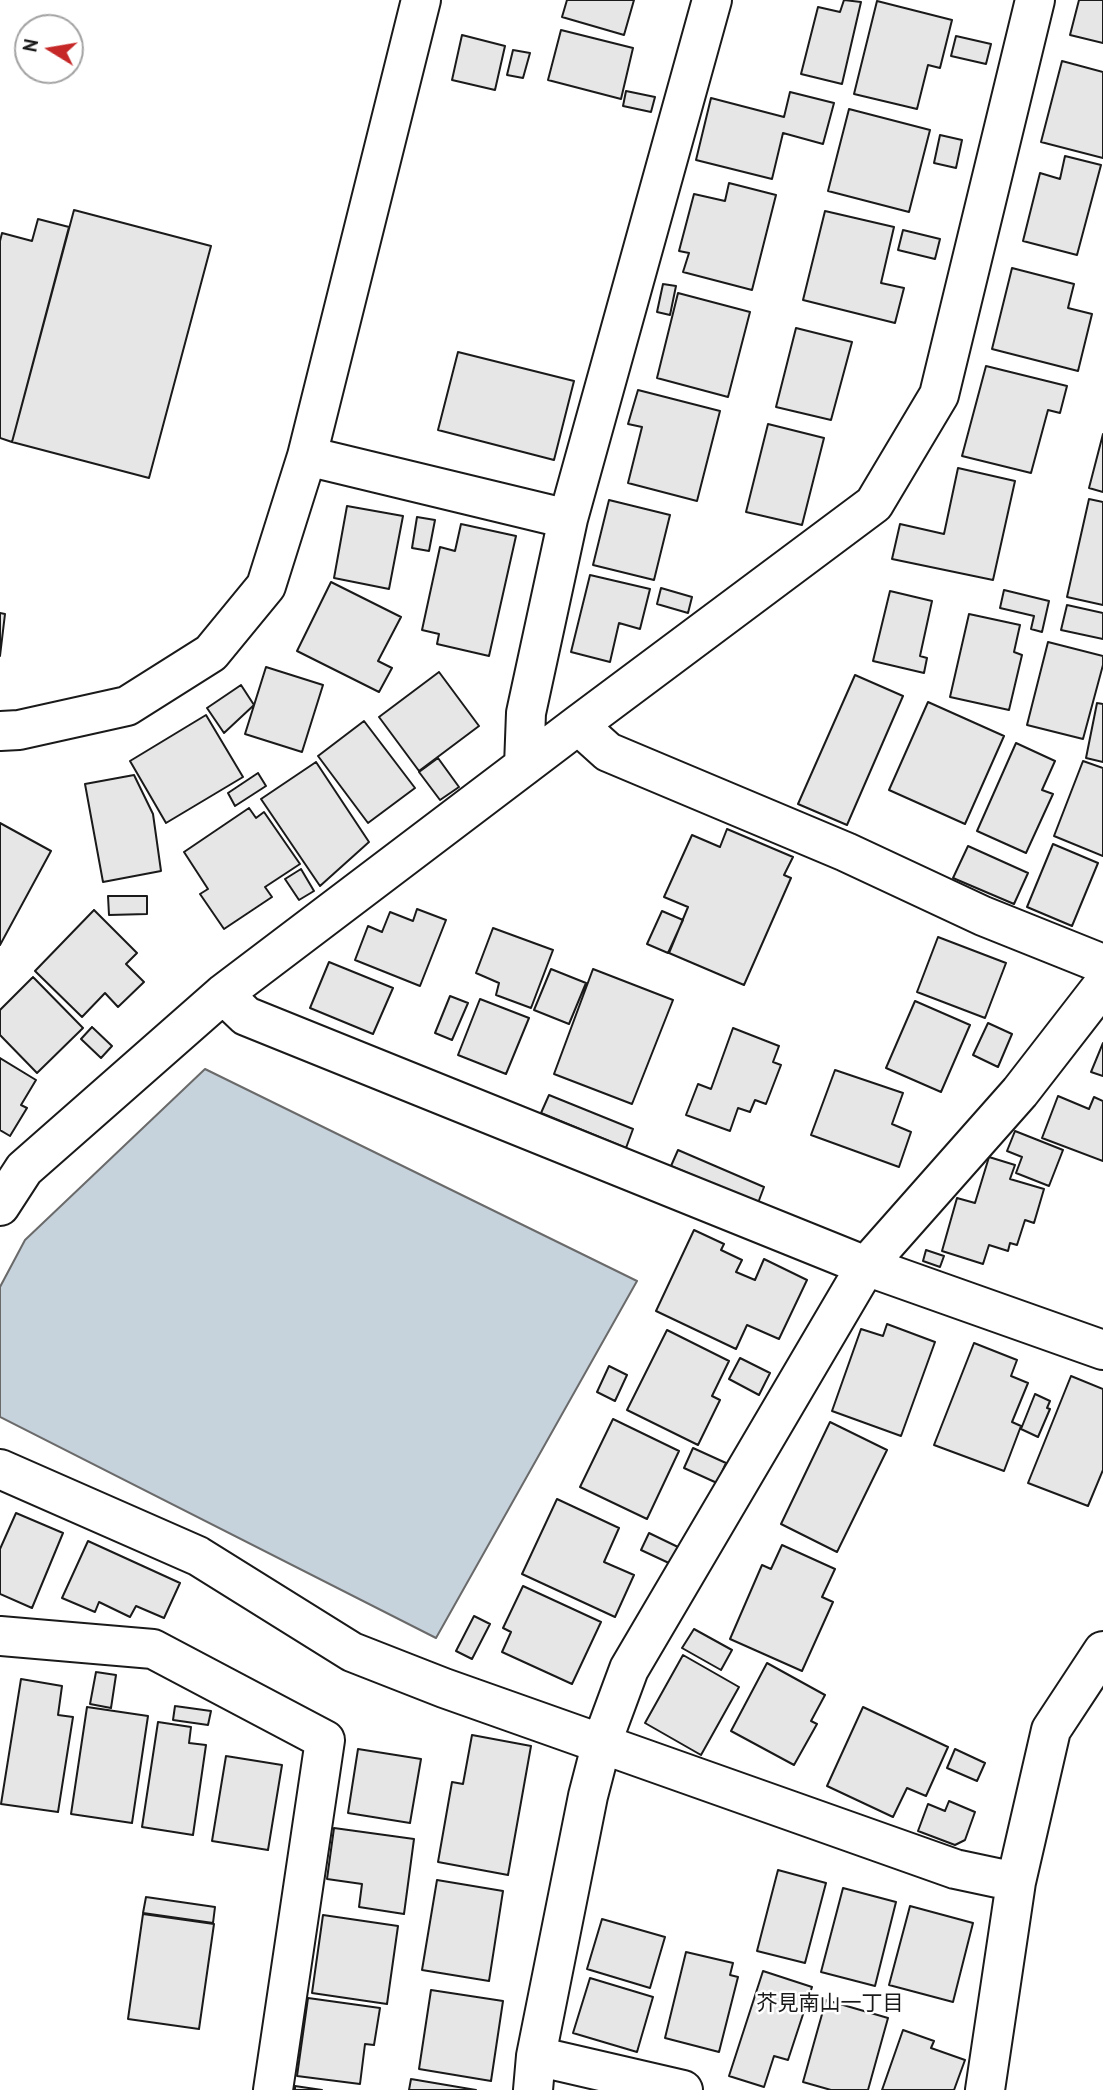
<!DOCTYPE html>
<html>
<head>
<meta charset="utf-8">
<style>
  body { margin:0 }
  #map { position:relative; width:1103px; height:2090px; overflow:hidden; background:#fff; font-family:"PT Sans",sans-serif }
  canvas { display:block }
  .north { position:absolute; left:14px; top:14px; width:70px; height:70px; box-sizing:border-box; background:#fff; border:2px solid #a3a3a3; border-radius:50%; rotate:281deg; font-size:19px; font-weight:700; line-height:28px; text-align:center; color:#1a1a1a }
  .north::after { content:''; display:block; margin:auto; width:24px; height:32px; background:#c62828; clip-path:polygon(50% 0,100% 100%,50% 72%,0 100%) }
</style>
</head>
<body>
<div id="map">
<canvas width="1103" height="2090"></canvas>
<div class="north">N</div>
</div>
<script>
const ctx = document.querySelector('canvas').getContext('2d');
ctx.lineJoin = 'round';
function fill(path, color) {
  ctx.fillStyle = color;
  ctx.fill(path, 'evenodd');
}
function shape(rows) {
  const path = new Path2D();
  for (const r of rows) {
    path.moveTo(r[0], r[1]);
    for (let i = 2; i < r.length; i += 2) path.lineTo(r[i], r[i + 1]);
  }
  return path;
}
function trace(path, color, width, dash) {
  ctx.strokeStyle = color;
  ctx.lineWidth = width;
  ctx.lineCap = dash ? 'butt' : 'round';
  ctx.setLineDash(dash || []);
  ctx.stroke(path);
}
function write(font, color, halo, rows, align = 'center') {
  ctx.font = font + ' "PT Sans","Noto Sans JP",sans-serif';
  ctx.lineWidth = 5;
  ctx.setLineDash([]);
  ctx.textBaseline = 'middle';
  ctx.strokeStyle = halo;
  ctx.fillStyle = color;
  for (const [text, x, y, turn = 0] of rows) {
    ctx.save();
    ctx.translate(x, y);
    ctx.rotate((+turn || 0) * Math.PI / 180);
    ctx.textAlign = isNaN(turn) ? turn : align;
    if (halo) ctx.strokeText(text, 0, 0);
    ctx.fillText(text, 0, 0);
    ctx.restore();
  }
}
const water = shape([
  [205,1069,637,1281,436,1638,0,1417,0,1287,25,1240,205,1069]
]);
fill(water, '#c6d2dc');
trace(water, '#6a6a6a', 2);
const building = shape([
  [567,0,634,0,624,35,562,17,567,0],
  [844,0,861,2,842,84,801,74,818,7,840,12,844,0],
  [1079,0,1103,0,1103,43,1070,35,1079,0],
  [877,1,952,20,940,68,928,65,917,109,854,94,877,1],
  [561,30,633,48,621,99,548,80,561,30],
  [462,35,505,46,495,90,452,80,462,35],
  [956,36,991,44,986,64,951,56,956,36],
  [513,50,530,53,523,78,507,75,513,50],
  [1062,61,1103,72,1103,158,1041,142,1062,61],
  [626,91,655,97,651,112,623,106,626,91],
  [790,92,834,103,823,144,783,133,772,179,696,160,711,98,784,117,790,92],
  [849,109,930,130,909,212,828,191,849,109],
  [940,135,962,140,956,168,934,163,940,135],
  [1065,156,1101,165,1077,255,1023,241,1040,173,1060,179,1065,156],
  [729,183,776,195,752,290,683,272,689,253,679,251,694,194,725,201,729,183],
  [74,210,211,246,149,478,12,442,74,210],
  [825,211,894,227,881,283,904,288,895,323,803,300,825,211],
  [38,219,69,227,12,442,0,438,0,241,2,233,32,241,38,219],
  [903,230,940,239,935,259,898,250,903,230],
  [1012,268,1074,284,1068,308,1092,314,1078,371,992,349,1012,268],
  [663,284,676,286,670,315,657,312,663,284],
  [678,293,750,312,728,397,657,378,678,293],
  [796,328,852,342,831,420,776,407,796,328],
  [458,352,574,381,554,460,438,430,458,352],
  [986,366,1067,386,1060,413,1048,410,1031,473,962,456,986,366],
  [638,390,720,411,697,501,628,483,642,427,628,424,638,390],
  [768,424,824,438,802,525,746,512,768,424],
  [1103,434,1103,492,1089,488,1103,434],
  [958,468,1015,481,993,580,892,559,900,524,944,534,958,468],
  [1089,499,1103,502,1103,605,1067,597,1089,499],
  [609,500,670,515,654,580,593,565,609,500],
  [347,506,403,516,389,589,334,578,347,506],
  [417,517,435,520,429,551,412,548,417,517],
  [461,524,516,536,489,656,437,644,439,634,422,630,440,547,455,551,461,524],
  [590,575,650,589,640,629,619,623,610,662,571,652,590,575],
  [331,582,401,617,378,661,392,668,379,692,297,651,331,582],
  [661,588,692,597,688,613,657,604,661,588],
  [1004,590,1049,601,1042,632,1031,629,1034,616,1000,608,1004,590],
  [890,591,932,601,920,656,927,658,924,673,873,661,890,591],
  [1067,605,1103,613,1103,639,1061,630,1067,605],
  [0,613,5,614,0,656,0,613],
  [969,614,1020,625,1014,652,1022,655,1009,710,950,697,969,614],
  [1048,642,1103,656,1103,665,1083,739,1027,725,1048,642],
  [266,667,323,685,302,752,245,734,266,667],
  [439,672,479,726,419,771,379,717,439,672],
  [855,675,903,696,847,825,798,804,855,675],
  [241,685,254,705,224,733,207,708,241,685],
  [928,702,1004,736,965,824,889,790,928,702],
  [1097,703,1103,704,1103,762,1086,758,1097,703],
  [206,715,243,777,166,823,130,761,206,715],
  [364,721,415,788,368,823,318,756,364,721],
  [1016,743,1055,761,1042,790,1053,794,1026,853,977,831,1016,743],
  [438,758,459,787,440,800,419,772,438,758],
  [1083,761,1103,768,1103,856,1054,836,1083,761],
  [316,762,369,842,320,886,261,799,316,762],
  [258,773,266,786,235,806,228,793,258,773],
  [134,775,153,814,161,871,103,882,85,784,134,775],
  [249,808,256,818,264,812,300,864,265,887,272,897,224,929,200,894,208,889,184,852,249,808],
  [0,823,51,851,0,945,0,823],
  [727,829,793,857,784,875,791,878,744,985,669,953,688,907,664,897,692,835,720,847,727,829],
  [1053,844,1098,863,1072,926,1027,907,1053,844],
  [968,846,1028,873,1014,904,953,878,968,846],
  [301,869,314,891,299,900,285,879,301,869],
  [108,896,147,896,147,914,109,915,108,896],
  [417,909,446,920,420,986,355,960,368,926,382,932,390,912,413,921,417,909],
  [94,910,137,953,126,964,144,982,118,1007,105,993,82,1017,35,971,94,910],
  [662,911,683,920,668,953,647,944,662,911],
  [493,928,553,950,531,1008,496,995,499,983,476,973,493,928],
  [938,937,1006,963,985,1018,917,992,938,937],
  [329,962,393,988,373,1034,310,1008,329,962],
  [551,969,586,983,569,1024,534,1010,551,969],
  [593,969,673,1000,632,1104,554,1074,593,969],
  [33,977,83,1028,37,1073,0,1035,0,1010,33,977],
  [450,996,468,1003,452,1040,435,1033,450,996],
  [480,999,529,1018,506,1074,458,1055,480,999],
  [915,1001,970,1025,941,1092,886,1068,915,1001],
  [988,1023,1012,1034,998,1067,973,1055,988,1023],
  [92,1027,112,1046,101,1058,81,1039,92,1027],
  [733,1028,779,1046,773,1062,781,1065,766,1104,755,1100,750,1112,738,1108,730,1131,686,1115,698,1084,711,1089,733,1028],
  [1103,1043,1103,1076,1091,1072,1103,1043],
  [0,1058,36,1080,21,1105,27,1108,10,1136,0,1130,0,1058],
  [835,1070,903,1093,892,1124,911,1132,899,1167,811,1135,835,1070],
  [549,1095,633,1129,626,1148,541,1113,549,1095],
  [1058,1096,1089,1109,1094,1097,1103,1101,1103,1161,1042,1138,1058,1096],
  [1015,1131,1063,1150,1049,1186,1016,1173,1022,1157,1007,1151,1015,1131],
  [678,1150,764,1187,758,1203,671,1166,678,1150],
  [989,1157,1015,1165,1010,1179,1044,1189,1034,1223,1025,1220,1017,1245,1010,1243,1008,1251,989,1245,983,1264,942,1251,957,1198,975,1203,989,1157],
  [694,1230,724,1244,721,1250,742,1260,736,1272,755,1280,764,1259,807,1280,779,1339,747,1325,736,1349,656,1311,694,1230],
  [926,1250,944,1256,940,1267,923,1261,926,1250],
  [887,1324,935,1342,901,1436,832,1411,861,1329,883,1336,887,1324],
  [667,1330,729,1361,712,1396,720,1400,698,1445,627,1410,667,1330],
  [974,1343,1017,1360,1011,1376,1028,1383,1012,1422,1021,1426,1004,1471,934,1445,974,1343],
  [740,1358,770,1373,759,1395,729,1379,740,1358],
  [609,1366,627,1375,615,1401,597,1392,609,1366],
  [1071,1376,1103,1389,1103,1470,1088,1506,1028,1483,1071,1376],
  [1035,1394,1050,1401,1047,1408,1050,1409,1038,1437,1021,1429,1035,1394],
  [613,1419,679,1451,647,1519,580,1487,613,1419],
  [830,1422,887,1450,837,1552,781,1524,830,1422],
  [693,1448,726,1463,717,1483,684,1468,693,1448],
  [557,1499,619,1528,604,1562,634,1575,615,1617,522,1574,557,1499],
  [16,1513,63,1533,32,1608,0,1594,0,1549,16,1513],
  [649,1533,678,1547,671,1564,641,1550,649,1533],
  [88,1541,180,1583,164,1618,136,1606,130,1617,99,1602,95,1612,62,1598,88,1541],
  [782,1545,835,1569,822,1597,833,1602,802,1671,730,1639,762,1565,771,1569,782,1545],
  [523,1586,601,1622,572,1684,502,1652,511,1632,503,1628,523,1586],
  [474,1616,490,1624,472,1659,456,1651,474,1616],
  [694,1629,732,1650,721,1670,682,1648,694,1629],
  [683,1655,739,1687,701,1755,645,1723,683,1655],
  [767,1663,825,1695,811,1721,817,1724,794,1765,731,1731,767,1663],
  [96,1672,116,1675,111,1708,90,1704,96,1672],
  [21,1679,62,1686,58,1715,73,1717,58,1812,1,1804,21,1679],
  [175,1706,211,1711,208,1725,173,1720,175,1706],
  [87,1707,148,1716,132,1823,71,1814,87,1707],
  [863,1707,948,1747,926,1796,907,1788,893,1817,827,1786,863,1707],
  [158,1722,191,1727,189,1743,206,1745,193,1835,142,1827,158,1722],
  [472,1735,531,1746,508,1875,438,1862,452,1782,463,1784,472,1735],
  [358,1749,421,1759,410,1823,348,1813,358,1749],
  [955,1749,985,1763,977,1781,947,1768,955,1749],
  [226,1756,282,1765,268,1850,212,1841,226,1756],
  [949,1801,975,1812,965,1840,955,1845,918,1831,928,1804,945,1811,949,1801],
  [334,1828,414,1839,404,1914,359,1907,362,1884,327,1879,334,1828],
  [778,1870,826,1883,805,1963,757,1951,778,1870],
  [437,1880,503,1891,489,1981,422,1970,437,1880],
  [843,1888,896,1902,875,1986,821,1972,843,1888],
  [146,1897,215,1907,213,1923,143,1913,146,1897],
  [910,1906,973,1923,953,2002,889,1985,910,1906],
  [143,1914,214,1924,199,2029,128,2019,143,1914],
  [323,1915,398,1926,387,2004,312,1993,323,1915],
  [602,1919,665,1937,650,1988,587,1969,602,1919],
  [686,1952,733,1963,730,1975,738,1977,719,2052,665,2038,686,1952],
  [763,1971,812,1987,788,2060,774,2056,764,2087,729,2076,763,1971],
  [590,1978,653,1997,637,2052,573,2033,590,1978],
  [431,1990,503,2001,491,2081,419,2069,431,1990],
  [308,1998,380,2008,374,2045,365,2044,360,2084,297,2076,308,1998],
  [826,2000,888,2018,868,2090,831,2090,803,2082,826,2000],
  [903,2030,934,2041,931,2048,965,2060,954,2090,882,2090,903,2030],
  [411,2079,476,2090,409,2090,411,2079],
  [295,2086,322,2090,295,2090,295,2086]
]);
fill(building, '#e6e6e6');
trace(building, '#1a1a1a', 2);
const minor = shape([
  [307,456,568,519],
  [578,725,608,752,846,852,983,916,1103,964],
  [0,731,19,730,127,706,211,653,266,586,307,456,421,0],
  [524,766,526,713,568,519,712,0],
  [223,994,246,1016,866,1266,1103,1350],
  [0,1206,24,1169,223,994,578,725,874,504,939,395,1035,0],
  [0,1469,198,1556,352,1652,444,1688,955,1869,1016,1882],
  [0,1636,153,1649,325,1740,273,2090],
  [536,2056,683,2090],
  [533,2090,536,2056,588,1796,602,1742,629,1669,866,1266,1020,1092,1103,985],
  [985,2090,1016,1882,1051,1730,1103,1651]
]);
trace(minor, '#1a1a1a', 42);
trace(minor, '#fff', 38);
write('21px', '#1a1a1a', '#fff', [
  ["芥見南山一丁目",830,2004]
]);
</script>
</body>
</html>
